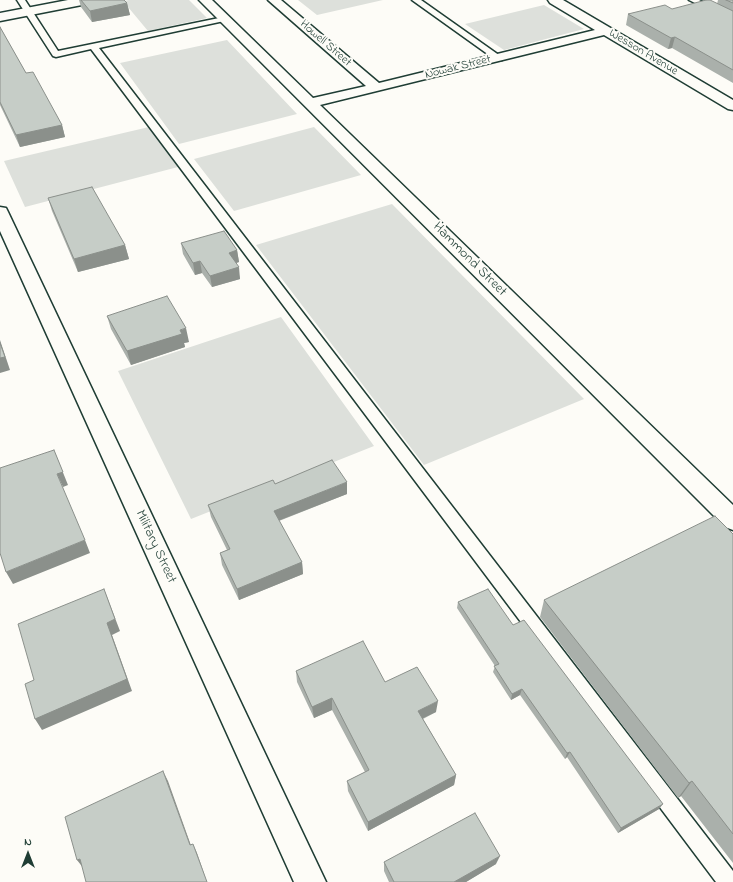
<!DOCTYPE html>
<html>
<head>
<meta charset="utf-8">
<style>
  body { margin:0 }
  #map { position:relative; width:733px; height:882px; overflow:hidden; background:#fdfcf7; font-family:"Indie Flower",sans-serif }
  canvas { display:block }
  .north { position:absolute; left:8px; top:834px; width:40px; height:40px; -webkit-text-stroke:3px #fdfcf7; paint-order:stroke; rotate:0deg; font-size:11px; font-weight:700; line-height:16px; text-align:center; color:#1f3d34 }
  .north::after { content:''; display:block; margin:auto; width:14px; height:18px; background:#1f3d34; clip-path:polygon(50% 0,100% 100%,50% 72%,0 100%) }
</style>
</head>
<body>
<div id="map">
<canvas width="733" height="882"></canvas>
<div class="north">N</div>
</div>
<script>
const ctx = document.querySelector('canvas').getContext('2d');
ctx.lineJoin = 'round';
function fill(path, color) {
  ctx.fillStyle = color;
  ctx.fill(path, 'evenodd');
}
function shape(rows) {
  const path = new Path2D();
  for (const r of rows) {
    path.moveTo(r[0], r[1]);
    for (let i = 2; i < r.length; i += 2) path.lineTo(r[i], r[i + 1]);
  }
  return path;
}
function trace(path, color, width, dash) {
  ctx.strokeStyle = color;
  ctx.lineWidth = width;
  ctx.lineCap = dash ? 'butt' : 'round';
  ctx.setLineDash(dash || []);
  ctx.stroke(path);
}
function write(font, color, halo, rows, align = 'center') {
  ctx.font = font + ' "Indie Flower",sans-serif';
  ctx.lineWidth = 4;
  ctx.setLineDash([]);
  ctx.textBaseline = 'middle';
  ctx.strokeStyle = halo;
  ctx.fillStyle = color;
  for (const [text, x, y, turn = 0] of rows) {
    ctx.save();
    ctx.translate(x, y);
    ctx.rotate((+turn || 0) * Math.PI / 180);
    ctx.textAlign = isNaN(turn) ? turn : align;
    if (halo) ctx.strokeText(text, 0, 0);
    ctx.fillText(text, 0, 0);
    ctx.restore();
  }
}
fill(shape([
  [129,0,189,0,207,18,148,31,123,1],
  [298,0,383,0,317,15],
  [544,5,584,29,504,50,465,24],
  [227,40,297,114,179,144,120,63],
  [149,127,178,167,25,207,4,161],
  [314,127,361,175,234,211,194,159],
  [392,204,584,399,424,465,256,245],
  [281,317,374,446,191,519,118,371]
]), '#dde0db');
const service = shape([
  [17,0,25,0,58,51,224,17,227,17,228,19,224,21,99,48,733,871,733,882,716,882,91,49,56,57,53,56,17,0],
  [412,0,421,0,503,58,502,60,496,60,412,0],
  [689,0,699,0,733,17,733,22,689,0]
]);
const minor = shape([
  [68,0,93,0,91,3,87,4,0,21,0,13,68,0],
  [199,0,212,0,313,98,366,86,268,0,281,0,379,83,595,30,550,3,548,0,563,0,733,100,733,110,728,109,604,35,320,105,733,505,733,530,725,527,199,0],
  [0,207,6,208,8,212,326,882,294,882,0,231,0,207]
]);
trace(service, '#1f3d34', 3);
trace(minor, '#1f3d34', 3);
fill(service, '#fdfcf7');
fill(minor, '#fdfcf7');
fill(shape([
  [79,0,124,0,127,3,130,15,92,22,81,7],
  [718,0,733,0,733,83,672,48,668,49,626,25,628,14,717,4],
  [0,27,26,73,62,125,65,137,20,147,0,105],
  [48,198,125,245,129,259,78,272,52,211],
  [181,243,237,250,239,262,236,263,240,279,212,287,202,273,195,275,183,254],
  [107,316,189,342,184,343,185,347,131,365,111,329],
  [275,484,347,494,279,521,302,562,303,574,239,600,222,565,220,553,227,550,211,517,208,505],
  [733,534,733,863,681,796,678,798,540,617,544,600],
  [458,602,513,625,659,809,618,833,567,757,565,759,520,695,511,700,493,672,495,666,457,608],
  [296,671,385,682,436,712,423,719,456,775,454,785,368,831,348,791,347,781,365,772,332,710,314,718,297,682],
  [384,862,496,864,466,882,389,882,384,871]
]), '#aab0ab');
fill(shape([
  [127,3,130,15,92,22,90,11],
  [675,37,672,48,668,49,671,38],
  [62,125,65,137,20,147,16,135],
  [125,245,129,259,78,272,74,259],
  [237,250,239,262,230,265,229,253],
  [200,261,202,273,195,275,193,263],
  [239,267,240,279,212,287,210,276],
  [186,328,189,342,184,343,185,347,131,365,127,351],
  [0,340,10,370,0,373],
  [54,450,68,485,63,487,57,474],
  [347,482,347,494,275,522,274,511],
  [85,540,90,553,13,584,6,572],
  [302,562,303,574,239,600,237,589],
  [104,589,120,631,112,635,132,691,42,730,35,719,107,623],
  [522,689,520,695,511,700,512,694],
  [332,698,332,710,314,718,312,707],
  [438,701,436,712,417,721,418,711],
  [570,752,567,757,565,759,567,753],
  [163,771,168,781,194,854,190,845],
  [456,775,454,785,368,831,368,822],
  [692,781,681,796,678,798,689,783],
  [663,804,659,809,618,833,621,828],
  [193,844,197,853,207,882],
  [500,856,496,864,466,882,454,882],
  [80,859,84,869,77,860]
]), '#8b908b');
const building = shape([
  [81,0,124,0,127,3,90,11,81,0],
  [706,0,710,0,733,11,733,70,675,37,671,38,628,14,665,5,672,9,706,0],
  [726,0,733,0,733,3,726,0],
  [0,27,26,73,33,72,62,125,16,135,0,102,0,27],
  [92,187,125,245,74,259,48,198,92,187],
  [224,231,237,250,229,253,239,267,210,276,200,261,193,263,181,243,224,231],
  [167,296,186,328,180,330,182,334,127,351,107,316,167,296],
  [0,343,5,357,0,358,0,343],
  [54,450,63,472,57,474,85,540,6,572,0,553,0,468,54,450],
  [332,460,347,482,274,511,302,562,237,589,220,553,230,549,208,505,273,480,275,484,332,460],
  [715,516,733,534,733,834,692,781,689,783,544,600,715,516],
  [104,589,115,619,107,623,127,679,35,719,25,684,34,680,18,624,104,589],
  [488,589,513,625,524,620,663,804,621,828,570,752,567,753,522,689,512,694,494,666,499,664,458,602,488,589],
  [363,641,385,682,417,667,438,701,418,711,456,775,368,822,347,781,369,770,332,698,312,707,296,671,363,641],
  [163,771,190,845,193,844,207,882,86,882,80,859,77,860,65,817,163,771],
  [475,813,500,856,454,882,394,882,384,862,475,813]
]);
fill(building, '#c6cdc7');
trace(building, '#8b908b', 1);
write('12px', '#1f3d34', '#fdfcf7', [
  ["Howell Street",325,44,41],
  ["Wesson Avenue",643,53,31],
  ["Nowak Street",458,68,-14]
]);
write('14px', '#1f3d34', '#fdfcf7', [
  ["Hammond Street",469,260,45],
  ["Military Street",155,547,65]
]);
</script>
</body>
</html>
